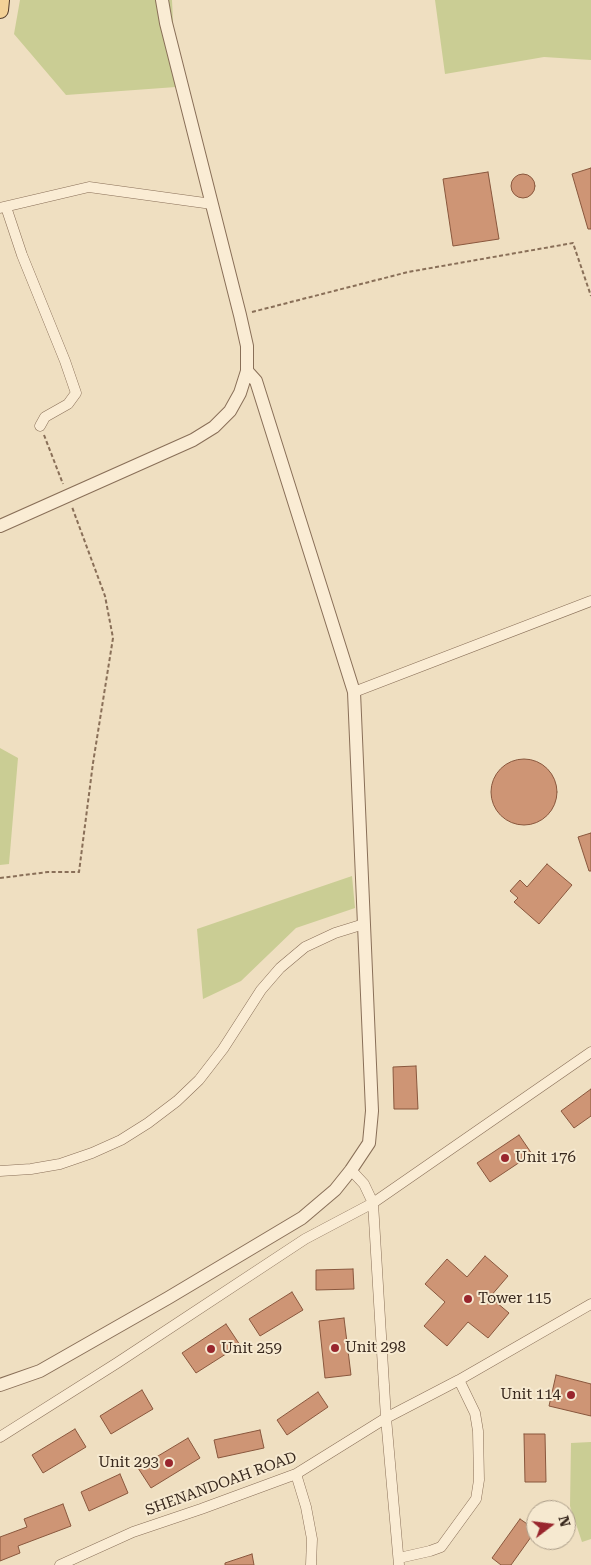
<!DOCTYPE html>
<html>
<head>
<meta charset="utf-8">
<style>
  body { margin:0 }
  #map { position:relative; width:591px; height:1565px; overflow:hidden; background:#efdfc1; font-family:"Roboto Serif",serif }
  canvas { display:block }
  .north { position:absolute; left:526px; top:1500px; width:50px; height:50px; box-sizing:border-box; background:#f6e9d0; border:1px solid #aa9c88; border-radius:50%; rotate:75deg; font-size:14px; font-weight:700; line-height:20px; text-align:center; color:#38281d }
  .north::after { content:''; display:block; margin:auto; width:18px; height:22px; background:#99262d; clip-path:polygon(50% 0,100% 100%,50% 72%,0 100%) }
</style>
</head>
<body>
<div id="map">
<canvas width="591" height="1565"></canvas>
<div class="north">N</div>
</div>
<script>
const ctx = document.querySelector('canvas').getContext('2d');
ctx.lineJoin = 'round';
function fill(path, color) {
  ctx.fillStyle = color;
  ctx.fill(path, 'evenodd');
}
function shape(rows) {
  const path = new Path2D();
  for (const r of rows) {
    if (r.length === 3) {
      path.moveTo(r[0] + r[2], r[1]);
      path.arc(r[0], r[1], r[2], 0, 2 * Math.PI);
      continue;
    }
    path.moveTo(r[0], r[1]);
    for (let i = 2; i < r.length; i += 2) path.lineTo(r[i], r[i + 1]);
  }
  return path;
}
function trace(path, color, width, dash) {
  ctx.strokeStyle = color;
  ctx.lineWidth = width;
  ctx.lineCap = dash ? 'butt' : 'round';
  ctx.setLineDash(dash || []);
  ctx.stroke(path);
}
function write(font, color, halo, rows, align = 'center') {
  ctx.font = font + ' "Roboto Serif",serif';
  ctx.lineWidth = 4;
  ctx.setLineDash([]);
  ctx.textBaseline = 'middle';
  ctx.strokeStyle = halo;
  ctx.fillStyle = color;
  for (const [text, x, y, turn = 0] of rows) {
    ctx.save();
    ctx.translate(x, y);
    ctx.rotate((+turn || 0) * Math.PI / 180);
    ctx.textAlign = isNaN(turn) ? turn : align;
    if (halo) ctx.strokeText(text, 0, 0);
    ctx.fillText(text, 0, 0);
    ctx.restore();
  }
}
fill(shape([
  [20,0,172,0,176,87,66,95,14,34],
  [435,0,591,0,591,60,544,57,445,74],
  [0,748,18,758,9,864,0,865],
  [352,876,355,908,296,928,241,981,203,999,197,929],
  [591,1442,591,1539,582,1542,570,1506,571,1443]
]), '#cacd94');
const building = shape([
  [591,168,591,229,588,229,572,174,591,168],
  [488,172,499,239,453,246,443,179,488,172],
  [523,186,12],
  [524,792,33],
  [591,833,591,871,589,871,578,837,591,833],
  [547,864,572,885,539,924,514,902,518,898,510,891,520,880,527,887,547,864],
  [416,1066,418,1109,394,1109,393,1067,416,1066],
  [591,1089,591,1116,574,1128,561,1111,591,1089],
  [519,1135,532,1154,490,1182,477,1163,519,1135],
  [485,1256,508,1276,490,1297,509,1313,488,1338,468,1322,447,1346,424,1326,445,1302,425,1284,447,1259,467,1277,485,1256],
  [353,1269,354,1289,316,1290,316,1270,353,1269],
  [292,1292,303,1310,260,1336,249,1319,292,1292],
  [344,1318,351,1375,325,1378,319,1321,344,1318],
  [226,1324,240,1345,196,1373,182,1353,226,1324],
  [556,1375,591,1384,591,1416,549,1406,556,1375],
  [142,1390,153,1409,111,1434,100,1416,142,1390],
  [318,1392,328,1407,287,1435,277,1420,318,1392],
  [75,1429,86,1447,43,1473,32,1455,75,1429],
  [260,1430,264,1448,218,1458,214,1440,260,1430],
  [524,1434,545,1434,546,1482,525,1482,524,1434],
  [188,1438,200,1458,151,1488,138,1468,188,1438],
  [120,1474,128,1493,89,1511,81,1492,120,1474],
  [63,1504,71,1526,18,1546,20,1553,0,1561,0,1537,27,1527,24,1519,63,1504],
  [520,1519,536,1530,511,1565,501,1565,492,1558,520,1519],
  [252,1554,254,1565,225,1565,225,1563,252,1554]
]);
fill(building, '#ce9575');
trace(building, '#89573d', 1);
const minor = shape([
  [6,207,22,255,65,361,76,393,68,404,45,417,40,426],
  [0,208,89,187,212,204],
  [354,692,591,601],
  [351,1170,364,1184,373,1203,386,1418,399,1565],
  [0,1171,31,1169,60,1164,92,1153,121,1140,148,1123,177,1101,199,1080,223,1049,261,990,280,968,305,947,335,933,364,924],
  [0,1437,117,1363,305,1239,373,1203,591,1052],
  [296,1474,306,1507,312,1539,311,1565],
  [399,1558,430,1551,441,1547,476,1499,479,1480,478,1431,475,1413,459,1380],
  [60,1565,133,1532,201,1509,296,1474,386,1418,459,1380,591,1304]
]);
const tertiary = shape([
  [0,526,193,440,214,427,230,411,240,393,247,371,247,346,240,315,166,23,162,0],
  [0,1385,40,1371,168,1298,302,1218,335,1190,351,1170,369,1143,372,1111,354,692,256,381,247,371]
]);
const primary = shape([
  [0,10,1,0]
]);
trace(minor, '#896f58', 11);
trace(tertiary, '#896f58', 14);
trace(primary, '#563e2c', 18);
trace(shape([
  [252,312,408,272,573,243,591,296],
  [44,435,63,484],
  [0,878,48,872,79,872,93,763,113,638,105,596,72,507]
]), '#896f58', 2, [4, 2.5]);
trace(minor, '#faecd4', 10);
trace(tertiary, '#faecd4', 12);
trace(primary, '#f4d297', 16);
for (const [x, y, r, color] of [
  [505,1158,5,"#99262d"],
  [468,1299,5,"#99262d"],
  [335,1348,5,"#99262d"],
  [211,1349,5,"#99262d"],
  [571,1395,5,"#99262d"],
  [169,1463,5,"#99262d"]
]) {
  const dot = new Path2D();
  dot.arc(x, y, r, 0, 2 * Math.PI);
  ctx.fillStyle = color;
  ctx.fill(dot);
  trace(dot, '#f6e9d0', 2);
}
write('15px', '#38281d', '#f6e9d0', [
  ["Unit 176",515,1158],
  ["Tower 115",478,1299],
  ["Unit 298",345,1348],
  ["Unit 259",221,1349],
  ["Unit 114",561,1395,"right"],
  ["Unit 293",159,1463,"right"]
], 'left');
write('15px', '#38281d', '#f6e9d0', [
  ["SHENANDOAH ROAD",221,1484,-20]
]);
</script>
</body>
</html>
